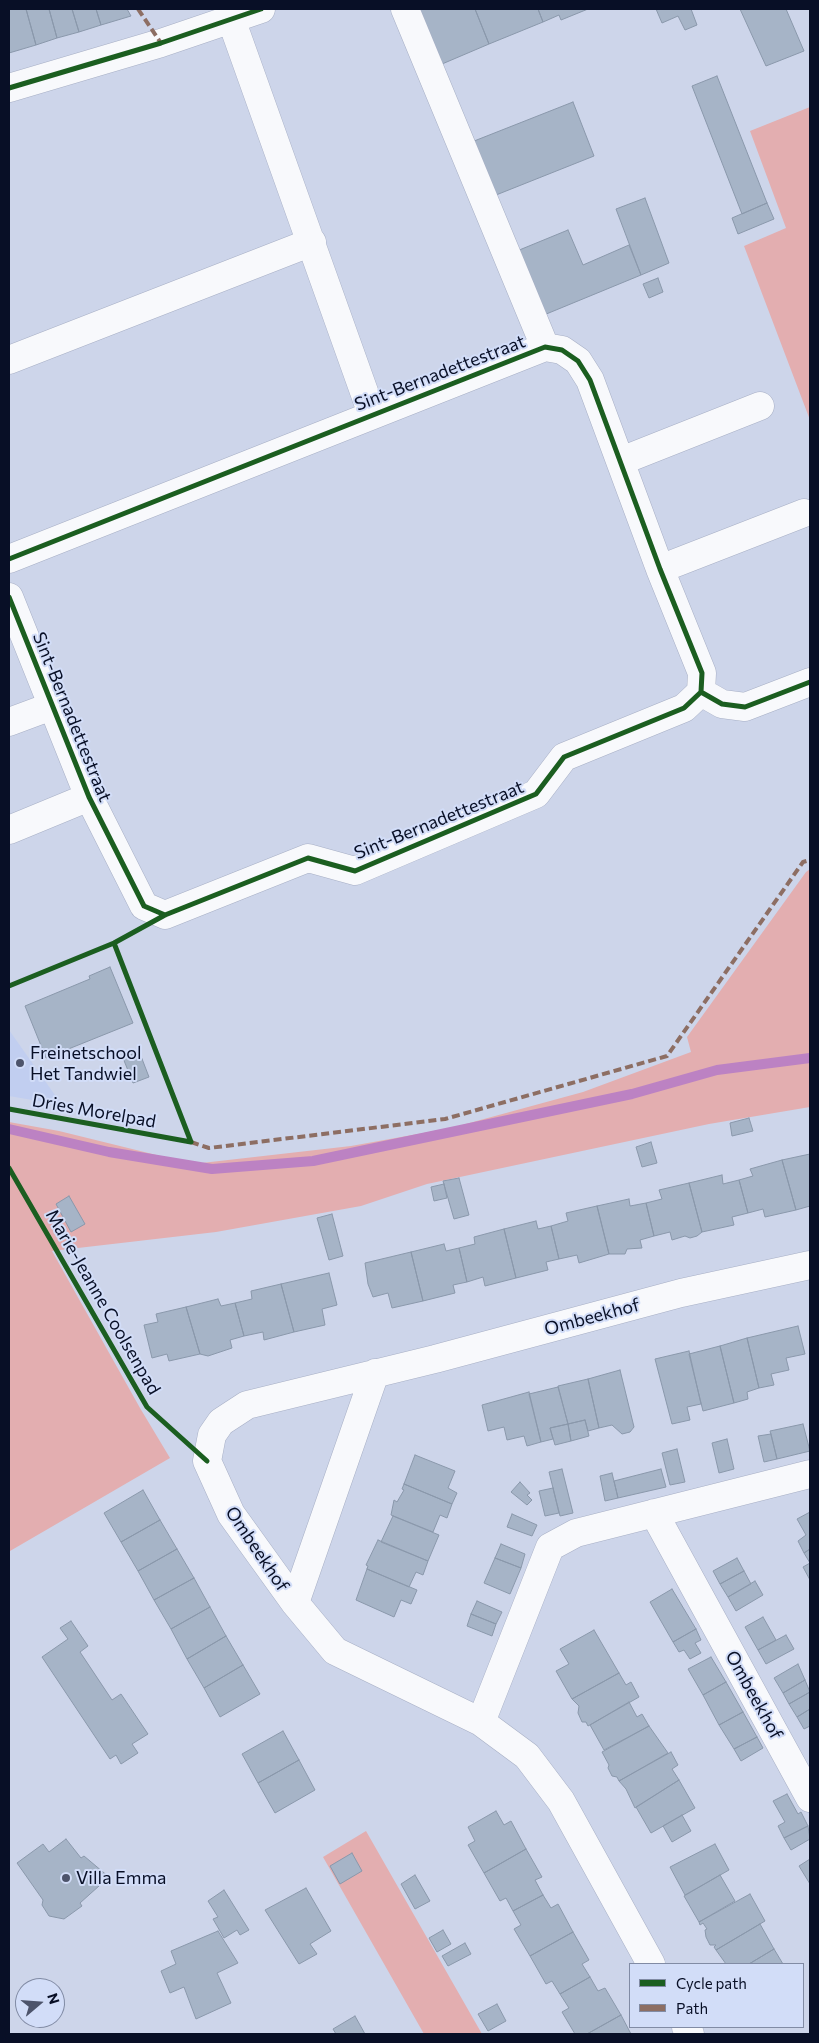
<!DOCTYPE html>
<html>
<head>
<meta charset="utf-8">
<style>
  body { margin:0 }
  #map { position:relative; width:819px; height:2043px; overflow:hidden; background:#cdd5ea; font-family:Commissioner,sans-serif }
  canvas { display:block }
  .frame { position:absolute; inset:0; border:10px solid #080f26; pointer-events:none }
  .legend { position:absolute; left:629px; top:1963px; width:175px; height:65px; box-sizing:border-box; background:#d2ddf8; border:1px solid #818ba4; margin:0; padding:6px 9px; list-style:none; font-size:15px; color:#080f26 }
  .legend li { display:flex; align-items:center; gap:10px; height:25px }
  .legend b { width:25px; border:1px solid #818ba4 }
  .north { position:absolute; left:15px; top:1978px; width:50px; height:50px; box-sizing:border-box; background:#d2ddf8; border:1px solid #818ba4; border-radius:50%; rotate:72deg; font-size:14px; font-weight:700; line-height:20px; text-align:center; color:#080f26 }
  .north::after { content:''; display:block; margin:auto; width:18px; height:22px; background:#4d546b; clip-path:polygon(50% 0,100% 100%,50% 72%,0 100%) }
</style>
</head>
<body>
<div id="map">
<canvas width="819" height="2043"></canvas>
<div class="frame"></div>
<ul class="legend">
<li><b style="height:6px;background:#1b5e20"></b>Cycle path</li>
<li><b style="height:6px;background:#8d6e63"></b>Path</li>
</ul>
<div class="north">N</div>
</div>
<script>
const ctx = document.querySelector('canvas').getContext('2d');
ctx.lineJoin = 'round';
function fill(path, color) {
  ctx.fillStyle = color;
  ctx.fill(path, 'evenodd');
}
function shape(rows) {
  const path = new Path2D();
  for (const r of rows) {
    path.moveTo(r[0], r[1]);
    for (let i = 2; i < r.length; i += 2) path.lineTo(r[i], r[i + 1]);
  }
  return path;
}
function trace(path, color, width, dash) {
  ctx.strokeStyle = color;
  ctx.lineWidth = width;
  ctx.lineCap = dash ? 'butt' : 'round';
  ctx.setLineDash(dash || []);
  ctx.stroke(path);
}
function write(font, color, halo, rows, align = 'center') {
  ctx.font = font + ' Commissioner,sans-serif';
  ctx.lineWidth = 4;
  ctx.setLineDash([]);
  ctx.textBaseline = 'middle';
  ctx.strokeStyle = halo;
  ctx.fillStyle = color;
  for (const [text, x, y, turn = 0] of rows) {
    ctx.save();
    ctx.translate(x, y);
    ctx.rotate((+turn || 0) * Math.PI / 180);
    ctx.textAlign = isNaN(turn) ? turn : align;
    if (halo) ctx.strokeText(text, 0, 0);
    ctx.fillText(text, 0, 0);
    ctx.restore();
  }
}
fill(shape([
  [9,1030,62,1105,9,1096]
]), '#c1cef0');
fill(shape([
  [810,107,810,420,744,246,786,228,750,131],
  [810,869,810,1107,709,1124,427,1184,361,1206,216,1232,52,1251,140,1408,170,1458,10,1551,9,1122,59,1131,193,1164,351,1146,451,1128,583,1092,691,1052,687,1037,806,872],
  [366,1831,482,2034,424,2034,323,1857]
]), '#e3aeb0');
trace(shape([
  [9,1129,109,1152,212,1169,313,1161,632,1094,717,1070,810,1058]
]), '#bc82c3', 10);
const building = shape([
  [9,9,26,9,36,45,9,53,9,9],
  [26,9,49,9,57,38,36,45,26,9],
  [49,9,72,9,79,32,57,38,49,9],
  [72,9,96,9,101,25,79,32,72,9],
  [96,9,127,9,131,16,101,25,96,9],
  [411,9,475,9,489,44,435,67,411,9],
  [475,9,538,9,543,22,489,44,475,9],
  [538,9,588,9,561,20,559,15,543,22,538,9],
  [656,9,691,9,697,25,685,30,678,16,662,23,656,9],
  [740,9,786,9,804,51,766,66,740,9],
  [717,76,767,203,742,214,692,86,717,76],
  [573,102,594,156,486,199,464,145,573,102],
  [645,198,669,263,641,275,616,209,645,198],
  [767,203,774,219,738,234,732,218,767,203],
  [568,230,583,265,629,245,641,275,539,317,512,253,568,230],
  [658,278,663,292,649,298,643,284,658,278],
  [110,967,133,1023,46,1058,25,1006,85,981,90,979,89,976,110,967],
  [139,1051,149,1077,133,1083,123,1058,139,1051],
  [749,1118,753,1131,732,1136,730,1123,749,1118],
  [651,1142,657,1163,642,1167,636,1147,651,1142],
  [810,1154,810,1206,796,1210,782,1160,810,1154],
  [782,1160,796,1210,765,1217,763,1209,748,1213,739,1180,753,1176,750,1169,782,1160],
  [722,1175,723,1184,739,1180,748,1213,732,1217,734,1225,702,1232,689,1183,722,1175],
  [459,1178,469,1215,454,1219,443,1181,459,1178],
  [689,1183,702,1232,697,1236,690,1238,685,1236,672,1240,670,1232,654,1236,646,1203,662,1199,659,1190,689,1183],
  [444,1184,447,1198,434,1201,431,1187,444,1184],
  [69,1196,85,1224,71,1232,56,1204,69,1196],
  [629,1199,630,1206,646,1203,654,1236,640,1240,642,1248,627,1249,625,1254,609,1254,597,1206,629,1199],
  [597,1206,609,1254,579,1263,577,1255,559,1259,551,1226,568,1221,566,1213,597,1206],
  [332,1214,343,1256,329,1260,317,1218,332,1214],
  [536,1221,538,1229,551,1226,559,1259,546,1262,548,1270,516,1278,504,1229,536,1221],
  [504,1229,516,1278,485,1286,483,1277,467,1282,459,1248,475,1244,474,1237,504,1229],
  [444,1244,446,1251,459,1248,467,1282,453,1285,455,1293,423,1301,411,1252,444,1244],
  [411,1252,423,1301,392,1308,388,1293,373,1297,368,1284,365,1263,411,1252],
  [329,1273,337,1305,322,1309,325,1325,294,1332,281,1284,329,1273],
  [281,1284,294,1332,264,1340,263,1332,244,1336,235,1303,252,1299,251,1291,281,1284],
  [218,1299,221,1306,235,1303,244,1336,230,1340,232,1348,208,1356,200,1354,186,1307,218,1299],
  [186,1307,200,1354,169,1361,167,1354,152,1358,144,1325,158,1322,156,1314,186,1307],
  [798,1326,805,1354,786,1358,789,1370,771,1374,774,1385,759,1388,747,1338,798,1326],
  [747,1338,759,1388,747,1392,748,1399,734,1403,720,1346,747,1338],
  [720,1346,734,1403,703,1411,689,1354,720,1346],
  [689,1351,701,1404,687,1407,690,1420,672,1424,655,1359,689,1351],
  [620,1370,634,1427,630,1432,622,1434,612,1425,599,1428,588,1379,620,1370],
  [588,1379,599,1428,588,1431,585,1420,568,1424,558,1386,588,1379],
  [558,1387,568,1424,550,1428,553,1439,541,1442,529,1394,558,1387],
  [529,1392,541,1442,527,1446,524,1436,507,1440,504,1427,488,1431,482,1405,529,1392],
  [585,1420,589,1436,571,1441,568,1424,585,1420],
  [568,1424,571,1441,555,1445,550,1428,568,1424],
  [803,1424,810,1451,777,1459,770,1431,803,1424],
  [771,1434,777,1459,764,1462,758,1436,771,1434],
  [727,1439,734,1469,719,1473,712,1443,727,1439],
  [677,1449,685,1482,670,1485,662,1453,677,1449],
  [415,1455,455,1471,448,1488,457,1493,452,1504,404,1484,415,1455],
  [562,1469,573,1513,560,1516,549,1472,562,1469],
  [661,1469,666,1487,618,1498,614,1481,661,1469],
  [612,1473,618,1498,605,1501,600,1476,612,1473],
  [520,1482,530,1493,527,1495,532,1500,527,1505,511,1492,520,1482],
  [404,1484,452,1504,447,1518,440,1515,433,1532,391,1515,394,1500,397,1502,404,1490,402,1489,404,1484],
  [553,1488,559,1513,545,1516,539,1491,553,1488],
  [143,1490,160,1520,121,1542,104,1513,143,1490],
  [810,1512,810,1549,804,1553,798,1541,806,1535,797,1519,810,1512],
  [512,1514,537,1525,532,1536,507,1527,512,1514],
  [393,1516,439,1535,428,1561,381,1542,393,1516],
  [160,1520,177,1549,138,1571,121,1542,160,1520],
  [378,1540,428,1561,423,1575,416,1572,409,1587,367,1569,368,1566,366,1565,378,1540],
  [501,1544,525,1554,521,1568,495,1558,501,1544],
  [177,1549,194,1578,154,1600,138,1571,177,1549],
  [810,1549,810,1580,803,1567,810,1563,804,1553,810,1549],
  [495,1558,521,1568,510,1594,484,1583,495,1558],
  [737,1558,744,1571,720,1584,713,1571,737,1558],
  [367,1569,417,1590,411,1604,401,1600,394,1617,356,1600,367,1569],
  [744,1571,751,1584,728,1597,720,1584,744,1571],
  [194,1578,210,1607,171,1629,154,1600,194,1578],
  [755,1581,763,1595,736,1611,728,1597,755,1581],
  [672,1589,696,1629,673,1642,650,1602,672,1589],
  [477,1601,502,1612,496,1624,471,1614,477,1601],
  [210,1607,226,1636,187,1659,171,1629,210,1607],
  [471,1614,496,1624,492,1636,467,1626,471,1614],
  [763,1617,776,1640,758,1650,745,1627,763,1617],
  [71,1621,88,1646,80,1652,112,1700,121,1694,148,1734,132,1744,138,1753,121,1764,116,1755,110,1759,42,1657,68,1639,60,1628,71,1621],
  [696,1629,701,1640,695,1643,701,1653,690,1659,684,1650,679,1652,673,1642,696,1629],
  [594,1630,619,1673,572,1699,556,1671,569,1664,560,1649,594,1630],
  [786,1635,794,1649,766,1664,758,1650,786,1635],
  [226,1636,243,1665,204,1688,187,1659,226,1636],
  [711,1657,726,1682,703,1695,688,1669,711,1657],
  [798,1664,805,1680,783,1693,774,1678,798,1664],
  [243,1665,260,1694,220,1717,204,1688,243,1665],
  [619,1673,626,1685,631,1682,639,1697,588,1726,586,1722,582,1722,578,1713,579,1706,572,1699,619,1673],
  [805,1680,810,1692,789,1704,783,1693,805,1680],
  [726,1682,743,1712,719,1725,703,1695,726,1682],
  [810,1692,810,1709,797,1717,789,1704,810,1692],
  [629,1702,637,1717,642,1714,649,1726,604,1750,590,1725,629,1702],
  [810,1709,810,1726,804,1729,797,1717,810,1709],
  [743,1712,757,1737,734,1749,719,1725,743,1712],
  [649,1726,668,1753,619,1781,617,1777,612,1776,608,1768,609,1765,602,1752,649,1726],
  [283,1731,299,1760,258,1783,242,1754,283,1731],
  [757,1737,763,1748,741,1761,734,1749,757,1737],
  [671,1752,678,1765,672,1769,679,1780,635,1808,626,1789,619,1781,671,1752],
  [299,1760,315,1790,275,1813,258,1783,299,1760],
  [679,1780,695,1808,651,1833,636,1807,679,1780],
  [787,1794,798,1814,801,1812,808,1826,784,1838,778,1826,785,1822,773,1801,787,1794],
  [496,1811,504,1825,511,1821,526,1849,484,1873,468,1845,475,1841,468,1827,496,1811],
  [682,1815,691,1831,672,1842,663,1826,682,1815],
  [808,1826,810,1839,791,1850,784,1838,808,1826],
  [66,1839,81,1858,84,1856,109,1877,80,1903,82,1906,64,1919,49,1916,42,1905,43,1900,17,1863,43,1844,49,1852,66,1839],
  [715,1844,729,1870,685,1895,670,1867,715,1844],
  [526,1849,542,1877,535,1880,543,1895,513,1911,506,1898,500,1901,484,1873,526,1849],
  [352,1853,362,1871,340,1884,330,1866,352,1853],
  [810,1859,810,1884,799,1866,810,1859],
  [415,1875,430,1901,415,1909,401,1884,415,1875],
  [720,1875,735,1901,699,1922,684,1896,720,1875],
  [306,1888,331,1931,310,1944,317,1954,299,1964,265,1910,306,1888],
  [224,1890,249,1930,240,1935,237,1930,224,1938,213,1919,218,1917,208,1901,224,1890],
  [750,1894,765,1921,716,1950,714,1947,716,1945,710,1945,706,1937,705,1930,707,1929,703,1923,700,1925,699,1922,750,1894],
  [543,1895,551,1908,558,1904,573,1932,530,1956,514,1929,521,1925,513,1911,543,1895],
  [760,1924,774,1949,749,1964,726,1964,716,1950,760,1924],
  [443,1930,451,1944,437,1952,429,1938,443,1930],
  [218,1931,238,1963,217,1973,231,2003,196,2019,184,1987,170,1993,161,1971,176,1964,171,1951,218,1931],
  [573,1932,589,1960,582,1964,590,1977,560,1994,552,1981,546,1984,530,1956,573,1932],
  [465,1943,471,1954,448,1966,442,1956,465,1943],
  [774,1949,783,1964,749,1964,774,1949],
  [590,1977,598,1991,605,1988,621,2015,587,2034,575,2034,562,2012,569,2008,560,1994,590,1977],
  [497,2004,506,2021,488,2031,478,2014,497,2004],
  [621,2015,631,2034,587,2034,621,2015],
  [355,2016,365,2034,336,2034,333,2029,355,2016]
]);
fill(building, '#a6b4c7');
trace(building, '#8a98ab', 1);
const minor = shape([
  [405,9,545,347],
  [231,19,372,414],
  [9,88,161,43,261,9],
  [9,360,312,242],
  [621,461,760,406],
  [9,559,545,347,562,350,578,361,590,380,660,569,702,673,701,692,684,708,564,757,536,794,355,871,308,858,165,915,144,906,89,797,9,597],
  [660,569,804,513],
  [701,692,722,704,745,707,810,682],
  [9,722,52,706],
  [9,830,89,797],
  [654,1513,810,1798],
  [295,1603,375,1373],
  [481,1722,550,1547,576,1533,810,1474],
  [651,1964,561,1801,527,1756,481,1722,335,1651,295,1603,231,1514,207,1461,212,1435,221,1422,247,1405,435,1359,681,1293,810,1265],
  [686,2027,690,2034]
]);
trace(minor, '#a7afc5', 29);
trace(minor, '#f8f9fc', 28);
trace(shape([
  [138,9,161,43],
  [191,1142,209,1148,445,1119,667,1056,803,862,810,860]
]), '#8d6e63', 4, [8, 4]);
trace(shape([
  [9,88,161,43,261,9],
  [9,559,545,347,562,350,578,361,590,380,660,569,702,673,701,692,684,708,564,757,536,794,355,871,308,858,165,915,114,943,9,986],
  [9,597,89,797,144,906,165,915],
  [701,692,722,704,745,707,810,682],
  [114,943,191,1142],
  [9,1109,191,1142],
  [9,1168,147,1407,207,1461]
]), '#1b5e20', 5);
for (const [x, y, r, color] of [
  [20,1063,5,"#4d546b"],
  [66,1878,5,"#4d546b"]
]) {
  const dot = new Path2D();
  dot.arc(x, y, r, 0, 2 * Math.PI);
  ctx.fillStyle = color;
  ctx.fill(dot);
  trace(dot, '#d2ddf8', 2);
}
write('18px', '#080f26', '#d2ddf8', [
  ["Sint-Bernadettestraat",440,373,-21],
  ["Sint-Bernadettestraat",72,717,68],
  ["Sint-Bernadettestraat",439,820,-22],
  ["Dries Morelpad",94,1111,10],
  ["Marie-Jeanne Coolsenpad",103,1302,60],
  ["Ombeekhof",592,1317,-15],
  ["Ombeekhof",257,1549,56],
  ["Ombeekhof",754,1695,61]
]);
write('18px', '#080f26', '#d2ddf8', [
  ["Freinetschool",30,1053],
  ["Het Tandwiel",30,1074],
  ["Villa Emma",76,1878]
], 'left');
</script>
</body>
</html>
